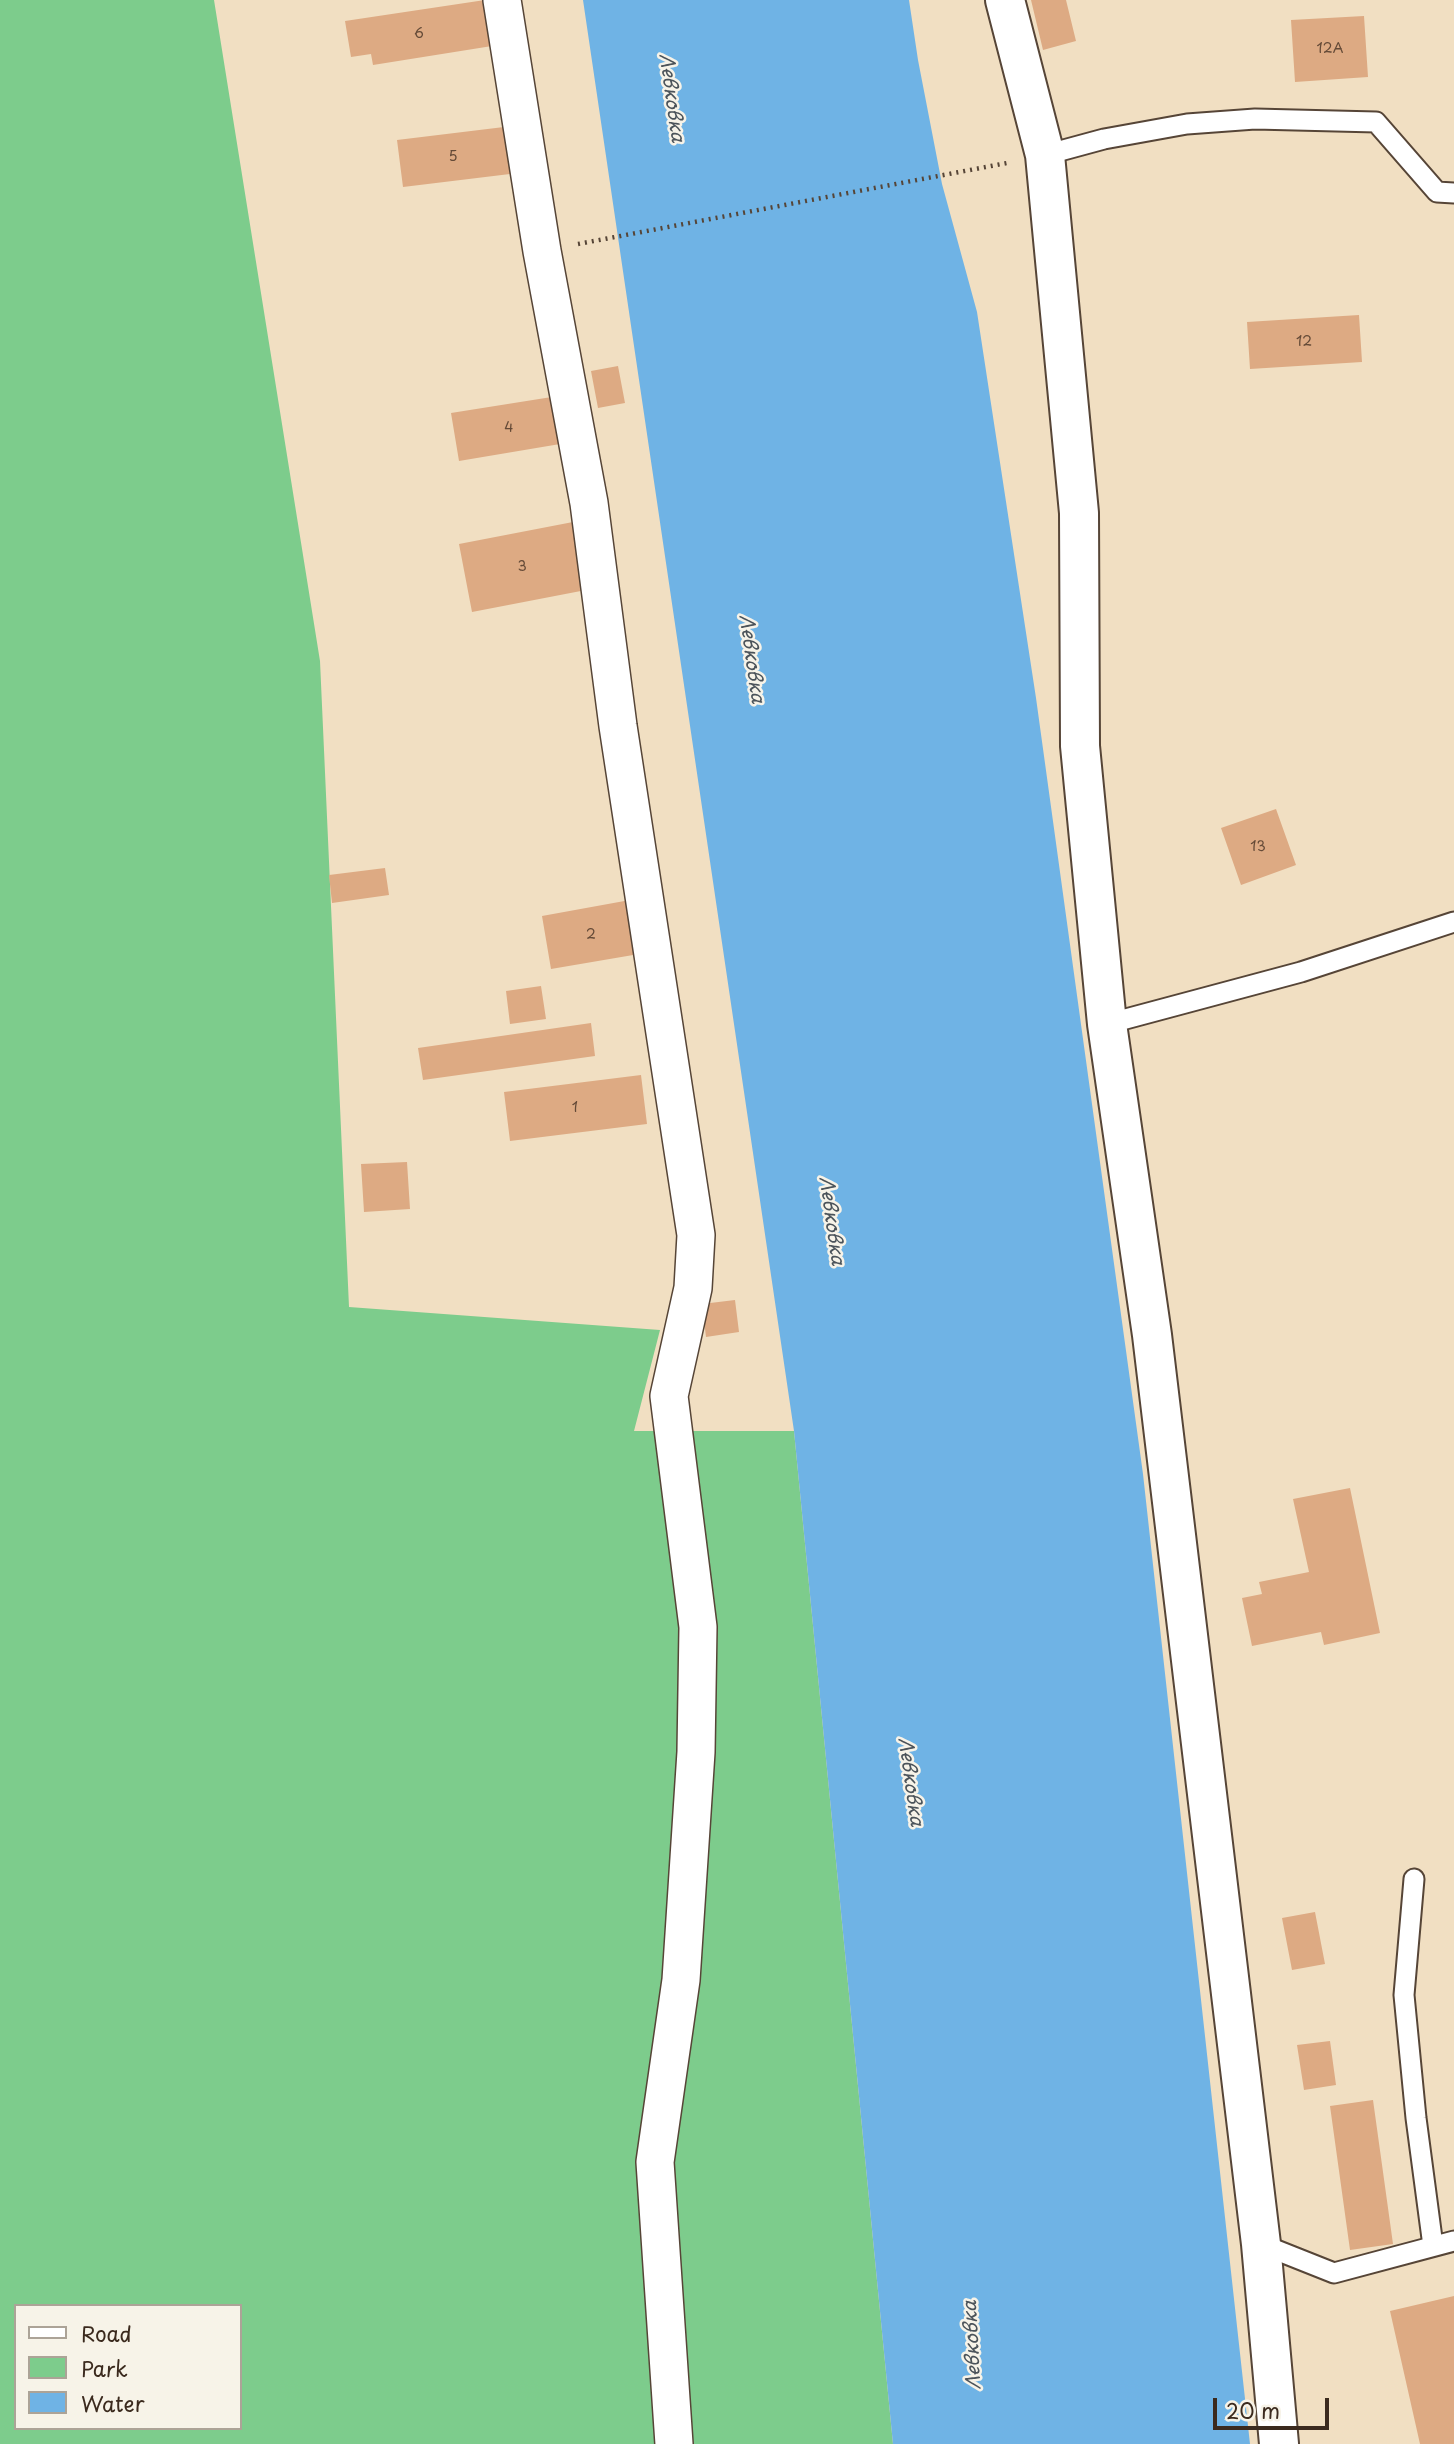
<!DOCTYPE html>
<html>
<head>
<meta charset="utf-8">
<style>
  body { margin:0 }
  #map { position:relative; width:1454px; height:2444px; overflow:hidden; background:#f1dfc2; font-family:"Playpen Sans",sans-serif }
  canvas { display:block }
  .legend { position:absolute; left:14px; top:2304px; width:228px; height:126px; box-sizing:border-box; background:#f7f3e8; border:2px solid #aca397; margin:0; padding:9px 12px; list-style:none; font-size:21px; color:#3b2a1e }
  .legend li { display:flex; align-items:center; gap:14px; height:35px }
  .legend b { width:35px; border:2px solid #aca397 }
  .scale { position:absolute; left:1213px; top:2398px; width:116px; height:32px; box-sizing:border-box; border:4px solid #3b2a1e; border-top:0; padding-left:9px; font-size:21px; line-height:24px; white-space:nowrap; color:#3b2a1e; -webkit-text-stroke:5px #f7f3e8; paint-order:stroke }
</style>
</head>
<body>
<div id="map">
<canvas width="1454" height="2444"></canvas>
<ul class="legend">
<li><b style="height:9px;background:#fff"></b>Road</li>
<li><b style="height:19px;background:#7dcc8c"></b>Park</li>
<li><b style="height:19px;background:#6fb3e5"></b>Water</li>
</ul>
<div class="scale">20 m</div>
</div>
<script>
const ctx = document.querySelector('canvas').getContext('2d');
ctx.lineJoin = 'round';
function fill(path, color) {
  ctx.fillStyle = color;
  ctx.fill(path, 'evenodd');
}
function shape(rows) {
  const path = new Path2D();
  for (const r of rows) {
    path.moveTo(r[0], r[1]);
    for (let i = 2; i < r.length; i += 2) path.lineTo(r[i], r[i + 1]);
  }
  return path;
}
function trace(path, color, width, dash) {
  ctx.strokeStyle = color;
  ctx.lineWidth = width;
  ctx.lineCap = dash ? 'butt' : 'round';
  ctx.setLineDash(dash || []);
  ctx.stroke(path);
}
function write(font, color, halo, rows, align = 'center') {
  ctx.font = font + ' "Playpen Sans",sans-serif';
  ctx.lineWidth = 5;
  ctx.setLineDash([]);
  ctx.textBaseline = 'middle';
  ctx.strokeStyle = halo;
  ctx.fillStyle = color;
  for (const [text, x, y, turn = 0] of rows) {
    ctx.save();
    ctx.translate(x, y);
    ctx.rotate((+turn || 0) * Math.PI / 180);
    ctx.textAlign = isNaN(turn) ? turn : align;
    if (halo) ctx.strokeText(text, 0, 0);
    ctx.fillText(text, 0, 0);
    ctx.restore();
  }
}
fill(shape([
  [0,0,214,0,320,661,349,1307,660,1330,634,1431,794,1431,893,2444,0,2444],
  [16,2306,240,2306,240,2428,16,2428]
]), '#7dcc8c');
fill(shape([
  [583,0,909,0,918,60,942,184,977,312,1036,698,1143,1474,1250,2444,893,2444,794,1431]
]), '#6fb3e5');
fill(shape([
  [485,0,492,46,373,65,371,54,351,57,345,21],
  [1031,0,1066,0,1076,41,1043,50],
  [1364,16,1368,77,1295,82,1291,20],
  [504,127,510,174,403,187,397,140],
  [1359,315,1362,362,1250,369,1247,322],
  [618,366,625,403,598,408,591,371],
  [558,396,566,443,459,461,451,413],
  [573,522,586,590,472,612,459,544],
  [1276,809,1296,865,1241,885,1221,828],
  [385,868,389,895,332,903,329,875],
  [630,900,639,954,551,969,542,916],
  [541,986,546,1019,510,1024,506,991],
  [591,1023,595,1056,423,1080,418,1048],
  [641,1075,647,1124,510,1141,504,1092],
  [407,1162,410,1209,364,1212,361,1164],
  [735,1300,739,1332,706,1337,702,1304],
  [1350,1488,1380,1633,1324,1645,1321,1632,1252,1646,1242,1598,1262,1594,1259,1582,1309,1572,1293,1499],
  [1315,1912,1325,1964,1292,1970,1282,1918],
  [1330,2041,1336,2085,1304,2090,1297,2045],
  [1373,2100,1393,2244,1350,2250,1330,2106],
  [1454,2296,1454,2444,1420,2444,1390,2311]
]), '#ddaa83');
const service = shape([
  [1045,155,1104,139,1187,124,1255,119,1376,122,1437,192,1454,193],
  [1107,1024,1301,972,1454,922],
  [1414,1879,1404,1995,1416,2118,1433,2246],
  [1261,2244,1334,2273,1454,2241]
]);
const minor = shape([
  [502,0,542,251,589,503,618,726,696,1235,693,1288,669,1396,698,1627,696,1752,681,1980,655,2162,674,2444]
]);
const tertiary = shape([
  [1005,0,1045,155,1079,513,1080,746,1107,1024,1152,1335,1261,2244,1279,2444]
]);
trace(service, '#564537', 23);
trace(minor, '#564537', 40);
trace(tertiary, '#564537', 42);
trace(shape([
  [578,244,1007,163]
]), '#564537', 4.5, [2, 5]);
trace(service, '#fff', 19);
trace(minor, '#fff', 37);
trace(tertiary, '#fff', 38);
write('14px', '#644a37', null, [
  ["6",419,34],
  ["12А",1330,49],
  ["5",453,157],
  ["12",1304,342],
  ["4",509,428],
  ["3",522,567],
  ["13",1258,847],
  ["2",591,935],
  ["1",575,1108]
]);
write('italic 19px', '#4b535a', '#f7f3e8', [
  ["Левковка",671,98,82],
  ["Левковка",751,659,82],
  ["Левковка",831,1221,82],
  ["Левковка",910,1782,82],
  ["Левковка",973,2345,-93]
]);
</script>
</body>
</html>
